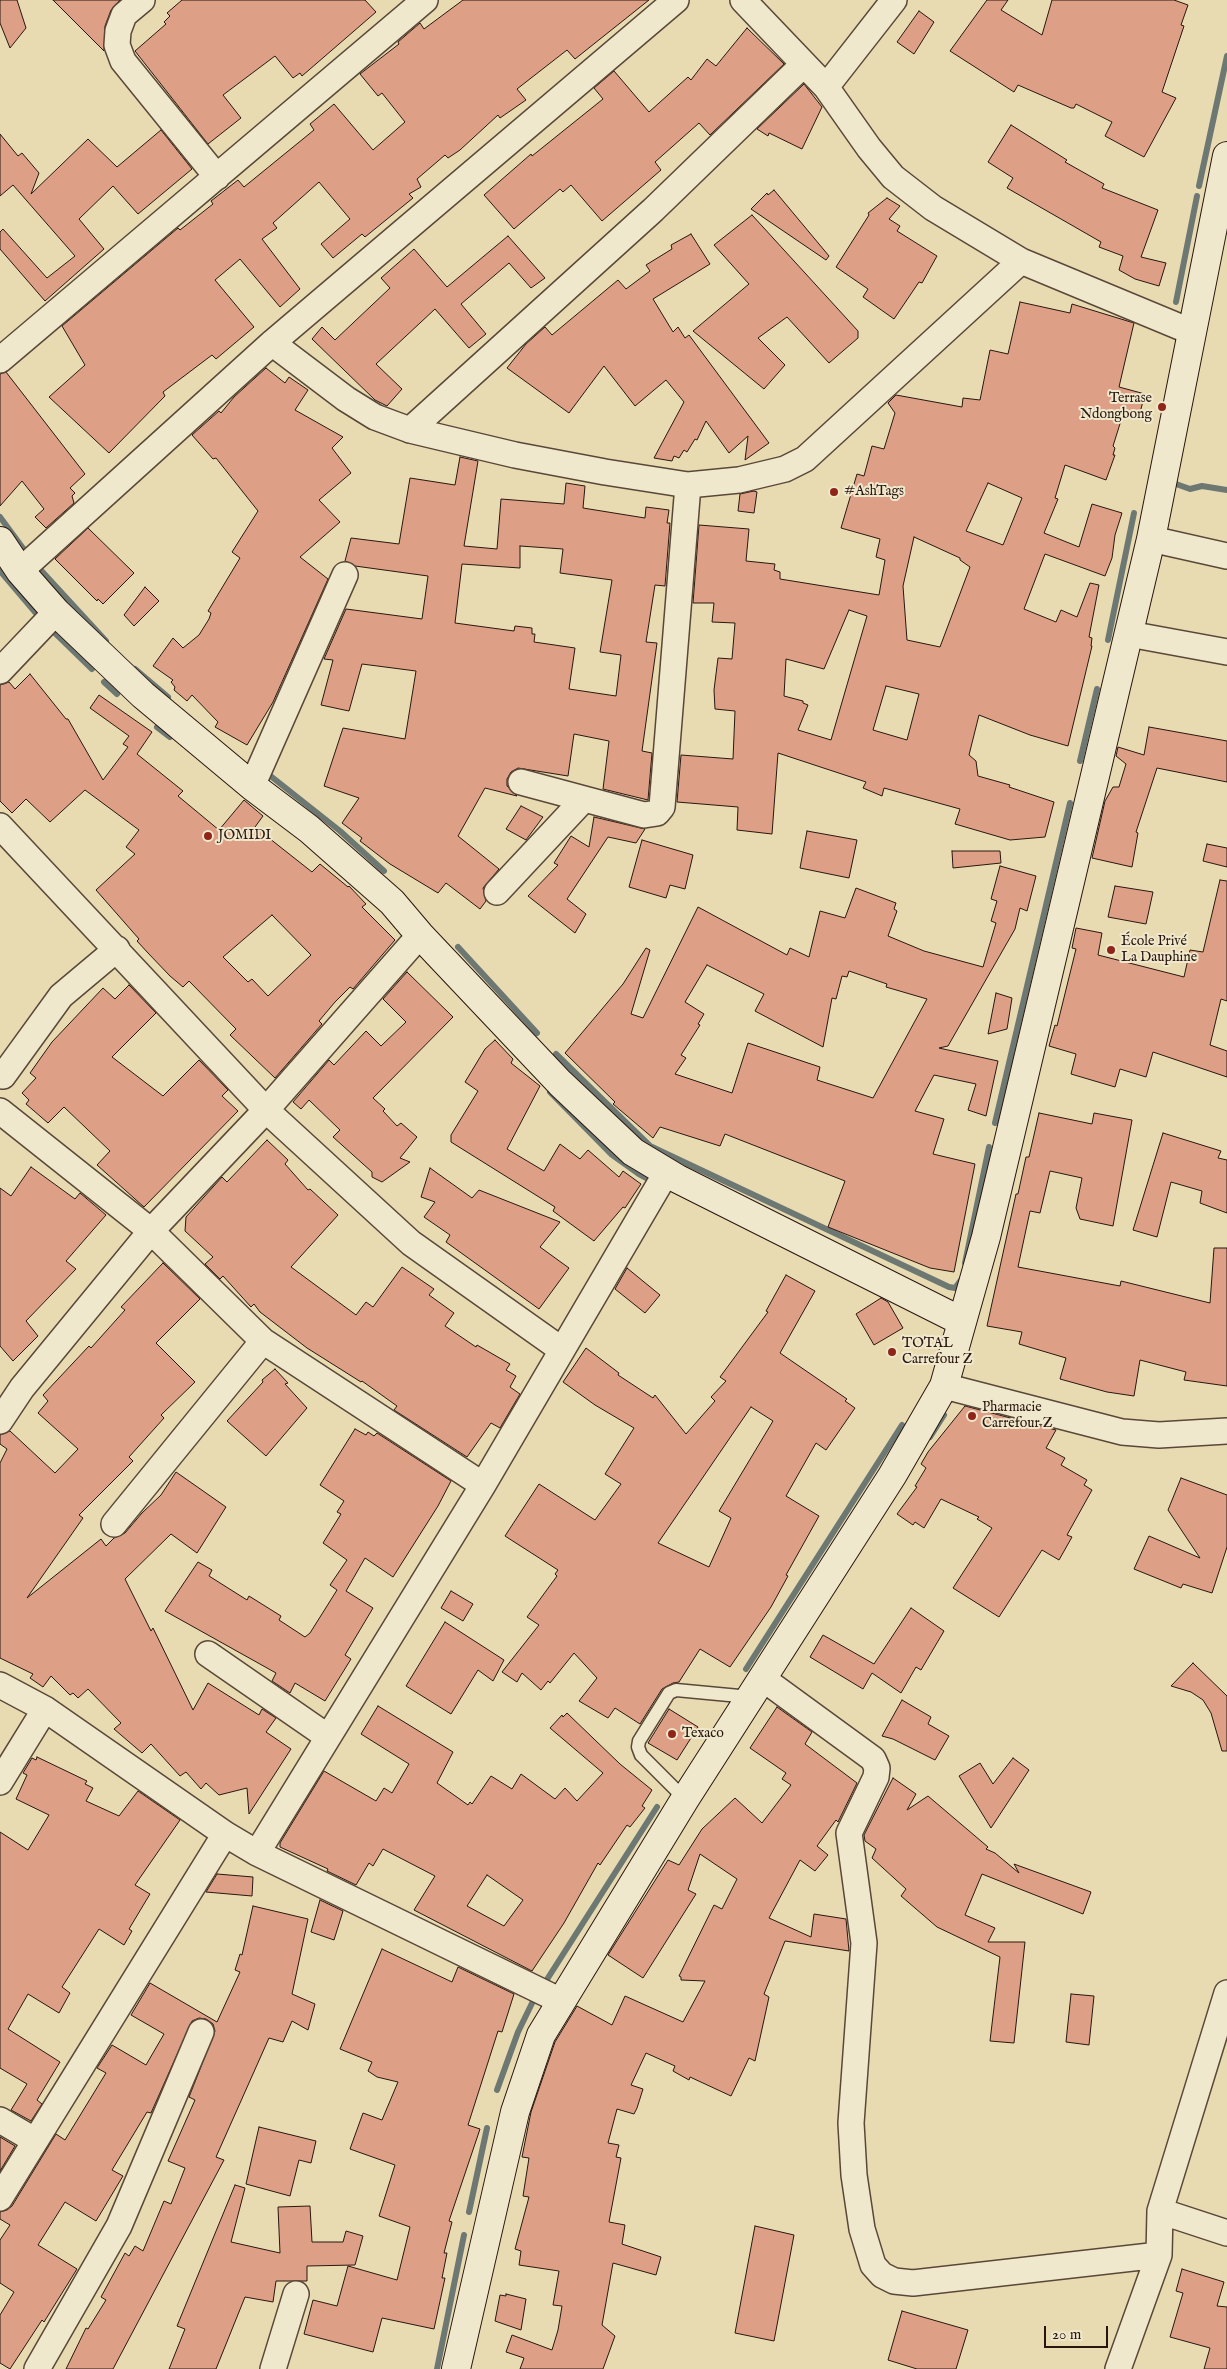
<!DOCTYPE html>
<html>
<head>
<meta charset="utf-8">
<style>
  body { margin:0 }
  #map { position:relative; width:1227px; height:2369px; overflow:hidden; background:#e8dbb2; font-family:"IM FELL English",serif }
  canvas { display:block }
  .scale { position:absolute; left:1044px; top:2326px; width:64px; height:22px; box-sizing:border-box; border:2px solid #29170f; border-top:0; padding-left:6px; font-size:15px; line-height:18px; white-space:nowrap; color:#29170f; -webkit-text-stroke:4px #f0e8cd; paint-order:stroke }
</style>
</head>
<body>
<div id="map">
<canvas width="1227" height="2369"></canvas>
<div class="scale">20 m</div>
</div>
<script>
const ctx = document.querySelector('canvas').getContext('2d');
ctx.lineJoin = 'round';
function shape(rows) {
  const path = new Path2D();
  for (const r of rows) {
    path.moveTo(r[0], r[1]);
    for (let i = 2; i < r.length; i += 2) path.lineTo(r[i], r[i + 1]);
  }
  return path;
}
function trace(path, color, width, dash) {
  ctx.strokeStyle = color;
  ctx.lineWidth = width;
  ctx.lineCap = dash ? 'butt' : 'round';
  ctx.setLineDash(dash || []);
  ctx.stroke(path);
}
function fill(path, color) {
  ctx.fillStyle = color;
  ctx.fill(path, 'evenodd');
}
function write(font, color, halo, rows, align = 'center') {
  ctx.font = font + ' "IM FELL English",serif';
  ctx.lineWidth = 4;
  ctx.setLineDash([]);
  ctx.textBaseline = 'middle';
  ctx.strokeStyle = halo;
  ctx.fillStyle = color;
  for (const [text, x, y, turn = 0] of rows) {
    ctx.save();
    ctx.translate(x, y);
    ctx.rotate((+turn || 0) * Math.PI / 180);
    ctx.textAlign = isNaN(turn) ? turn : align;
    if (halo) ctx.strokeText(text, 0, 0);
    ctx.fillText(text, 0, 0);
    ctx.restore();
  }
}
trace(shape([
  [1199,186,1227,56],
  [1176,302,1197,196],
  [1171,478,1176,484,1190,489,1202,486,1227,490],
  [0,517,25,551],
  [37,566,106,641],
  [0,571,35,612],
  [53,631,92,669],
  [1108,640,1134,513],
  [135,669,168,697],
  [104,682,117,694],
  [157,727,170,737],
  [1080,761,1097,689],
  [268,774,340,831,384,871],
  [458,947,537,1033],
  [556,1054,650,1146,949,1287,955,1288,961,1280],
  [550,1092,611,1154,639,1174,654,1182],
  [995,1123,1070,803],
  [965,1263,989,1147],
  [930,1437,944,1415],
  [746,1669,902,1425],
  [546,1981,657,1807],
  [497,2090,518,2032,536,1995],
  [469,2212,487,2128],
  [437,2369,464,2235]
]), '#6d7873', 6);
const building = shape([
  [0,0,17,0,26,28,10,48,0,23,0,0],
  [53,0,120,0,111,10,105,26,104,51,53,0],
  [182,0,365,0,376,12,302,76,300,73,293,78,275,56,223,95,241,118,208,144,135,51,166,24,164,22,170,16,167,13,182,0],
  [463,0,649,0,575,59,567,50,517,89,526,100,500,118,498,115,460,150,448,158,445,155,417,179,421,187,409,194,413,198,365,237,362,234,333,258,321,244,350,219,319,182,273,223,277,228,262,239,300,289,280,307,240,259,215,280,254,327,216,359,212,355,163,392,165,396,109,453,49,397,85,365,62,326,178,228,180,230,213,204,211,201,238,180,244,187,314,130,310,124,334,104,373,150,405,122,382,93,378,96,360,74,399,44,398,42,420,23,424,29,463,0],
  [987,0,1008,0,1001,10,1042,35,1052,0,1174,0,1188,5,1181,25,1184,26,1162,92,1176,98,1144,157,1105,136,1112,122,1076,104,1074,108,1071,108,1018,85,1014,92,950,51,987,0],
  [919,11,934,22,914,54,897,42,919,11],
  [747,28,784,64,710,135,699,123,655,162,661,170,602,221,571,185,563,192,560,189,514,229,484,195,531,154,532,156,603,99,594,88,614,71,649,112,688,77,691,80,707,59,716,66,747,28],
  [804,84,822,107,802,149,769,133,768,136,757,129,804,84],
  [1011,125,1067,160,1065,162,1104,184,1102,188,1158,210,1141,257,1166,263,1159,286,1135,279,1119,270,1123,256,1099,247,1101,242,1007,188,1013,178,988,162,1011,125],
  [161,130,192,169,138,214,113,186,79,219,104,249,45,301,0,249,0,232,3,229,47,278,75,256,13,185,0,196,0,134,18,156,22,153,39,173,31,194,88,139,117,167,161,130],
  [774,190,829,256,826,260,751,209,767,193,768,195,774,190],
  [887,198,900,206,889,219,900,226,897,231,937,256,922,283,919,282,894,319,863,297,868,289,836,267,869,215,868,213,887,198],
  [752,215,858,331,858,338,829,363,787,317,758,338,785,365,764,389,693,331,749,284,714,245,752,215],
  [691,234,710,264,653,299,673,332,678,327,685,338,689,335,769,443,745,460,748,436,729,453,706,421,697,440,695,439,687,452,684,450,679,458,674,456,672,461,654,458,684,402,666,380,635,406,604,366,569,413,507,368,526,344,545,327,552,335,618,280,626,289,650,271,646,265,672,249,671,245,691,234],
  [508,236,545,278,531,288,509,263,461,304,486,334,469,348,435,309,376,364,402,389,387,406,375,400,312,339,322,327,335,340,390,288,381,278,414,249,447,287,508,236],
  [1020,302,1070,313,1072,304,1134,323,1119,387,1145,394,1139,416,1124,411,1113,446,1115,448,1113,455,1115,455,1106,480,1065,465,1055,498,1058,499,1044,533,1079,547,1092,504,1122,513,1115,535,1112,558,1105,576,1045,554,1024,609,1056,622,1061,610,1077,617,1090,583,1099,585,1089,637,1092,638,1091,646,1092,646,1068,746,1030,735,979,715,969,755,976,761,978,776,1010,785,1009,787,1054,802,1045,837,1010,840,955,824,960,809,884,788,882,796,863,788,866,782,778,753,772,834,737,830,738,807,677,802,681,755,733,759,735,711,715,709,714,690,718,658,732,659,735,623,712,622,714,603,693,603,699,525,749,529,746,561,775,564,774,570,780,572,780,579,879,595,885,560,876,557,880,539,841,528,857,474,864,476,872,446,884,449,895,413,888,403,896,395,962,407,963,398,980,400,990,350,1008,354,1020,302],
  [988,483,1022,498,1003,545,966,531,988,483],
  [914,537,960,558,960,560,970,567,940,647,907,640,903,586,914,537],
  [849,610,867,616,831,740,798,730,808,705,803,703,803,701,784,696,786,659,824,669,849,610],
  [886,686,919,694,907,740,873,730,886,686],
  [266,368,285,383,289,377,308,390,295,410,343,437,332,448,351,473,319,500,340,522,300,557,328,579,273,702,247,745,215,727,218,722,192,695,187,701,174,690,175,687,171,682,173,680,153,666,173,638,183,648,199,635,209,619,211,613,208,611,240,558,232,552,258,511,216,458,213,459,192,435,219,411,221,413,234,397,266,368],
  [6,372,85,474,70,488,75,493,72,496,74,503,46,528,35,517,44,509,22,481,0,506,0,374,6,372],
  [460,457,478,461,464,546,497,549,501,499,564,504,566,483,585,486,583,508,645,518,646,507,669,510,667,523,670,523,665,586,655,585,646,642,657,643,642,751,652,753,648,800,603,789,609,741,574,734,568,776,518,768,511,772,507,779,507,786,517,796,485,788,458,836,499,869,483,888,486,901,480,909,446,883,438,893,390,864,360,841,362,838,342,823,359,798,324,786,343,728,405,739,416,671,362,664,349,711,321,705,333,660,324,659,346,609,422,619,428,576,355,566,345,561,351,538,399,544,410,478,455,485,460,457],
  [520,546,563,549,560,573,612,580,600,652,621,655,616,696,569,689,575,648,534,642,535,634,532,634,532,628,515,626,514,631,455,623,462,564,520,568,520,546],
  [754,491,757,492,754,513,738,511,740,494,754,491],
  [88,528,134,573,103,604,98,599,97,601,55,559,88,528],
  [145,587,159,601,134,626,124,615,145,587],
  [30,674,66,719,68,719,103,780,128,747,123,744,129,736,90,708,99,695,152,732,137,754,183,791,178,796,219,830,244,800,263,816,255,827,312,872,320,864,348,887,349,886,366,904,362,907,395,940,353,989,350,987,335,1002,319,1021,322,1024,275,1078,230,1035,236,1029,189,981,183,987,170,976,148,953,137,941,139,939,96,890,135,854,126,847,139,830,85,790,50,822,26,799,12,813,0,801,0,685,9,682,15,689,30,674],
  [272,915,311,955,268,996,252,979,248,982,223,957,272,915],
  [1149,727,1227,741,1227,782,1157,768,1136,832,1138,833,1132,867,1092,858,1105,801,1113,787,1119,787,1126,764,1116,756,1118,747,1144,755,1149,727],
  [521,806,543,817,526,840,506,829,521,806],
  [594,817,645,829,636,843,608,837,567,899,586,914,575,933,528,896,558,865,554,863,571,836,589,847,594,817],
  [807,831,857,840,849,878,800,868,807,831],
  [642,840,693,855,685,889,670,885,666,898,629,887,642,840],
  [1207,844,1227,848,1227,867,1203,861,1207,844],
  [952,851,1000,851,1001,863,953,868,952,851],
  [1000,866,1036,876,1027,911,1020,908,1015,929,948,1046,939,1048,998,1061,986,1116,968,1110,976,1084,934,1075,915,1111,944,1119,933,1154,975,1164,954,1272,930,1268,828,1227,845,1181,725,1134,720,1146,660,1127,653,1138,613,1104,615,1102,565,1053,623,984,646,948,650,950,631,1014,643,1018,698,907,787,955,790,948,809,957,820,911,845,918,856,888,896,903,894,909,897,911,888,936,924,951,983,967,996,923,991,921,997,901,991,899,1000,866],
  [707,965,764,994,755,1011,823,1047,832,998,836,999,842,976,847,977,849,971,887,984,886,987,927,999,873,1098,817,1080,820,1067,748,1043,732,1093,675,1074,686,1058,681,1055,700,1025,698,1024,704,1014,685,1002,707,965],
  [1220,880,1227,881,1227,1001,1221,999,1210,1045,1227,1051,1227,1077,1153,1052,1146,1077,1120,1069,1115,1087,1071,1074,1076,1054,1049,1046,1055,1025,1057,1026,1076,949,1072,948,1076,928,1102,933,1098,955,1184,977,1190,950,1203,952,1220,880],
  [1115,886,1153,892,1146,924,1108,917,1115,886],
  [407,972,453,1017,373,1098,385,1109,383,1111,397,1126,401,1123,417,1137,400,1158,410,1162,382,1182,372,1177,372,1172,333,1137,340,1130,309,1100,301,1109,293,1102,329,1060,334,1065,366,1031,381,1046,406,1022,383,999,407,972],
  [129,985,156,1013,112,1057,163,1096,199,1060,228,1090,222,1096,238,1111,144,1207,97,1165,110,1151,64,1107,48,1123,26,1104,29,1100,22,1093,36,1078,30,1073,52,1042,103,988,115,999,129,985],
  [996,993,1012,998,1007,1029,988,1034,996,993],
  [495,1040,513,1059,511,1063,540,1086,507,1149,544,1171,560,1144,580,1159,588,1150,619,1177,623,1171,641,1184,625,1208,623,1207,594,1241,553,1211,555,1207,451,1142,451,1135,478,1091,465,1082,485,1049,495,1040],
  [1039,1113,1092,1124,1094,1113,1132,1120,1113,1226,1080,1219,1076,1208,1082,1178,1050,1171,1040,1213,1030,1211,1018,1267,1120,1286,1121,1281,1210,1303,1214,1248,1227,1248,1227,1386,1184,1380,1186,1372,1140,1360,1134,1396,1107,1392,1060,1379,1066,1358,1019,1344,1022,1332,987,1326,1016,1194,1018,1194,1026,1157,1029,1157,1039,1113],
  [1163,1133,1221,1151,1218,1158,1227,1160,1227,1213,1200,1203,1202,1191,1171,1182,1157,1237,1133,1230,1163,1133],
  [267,1140,288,1160,285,1164,308,1190,310,1189,338,1215,291,1267,356,1315,366,1302,373,1307,402,1267,434,1289,429,1295,454,1313,445,1326,476,1347,477,1345,510,1364,506,1370,516,1376,510,1387,520,1394,500,1428,491,1423,467,1457,394,1410,397,1406,362,1381,361,1382,307,1348,260,1312,254,1304,251,1307,223,1276,220,1279,205,1264,213,1257,185,1231,186,1217,222,1177,227,1182,267,1140],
  [31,1167,75,1199,80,1193,106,1215,66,1261,76,1269,26,1321,38,1336,13,1361,0,1346,0,1188,11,1196,31,1167],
  [430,1168,472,1198,479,1190,560,1222,540,1247,569,1268,539,1309,446,1242,450,1235,424,1217,435,1202,421,1197,430,1168],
  [163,1263,200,1299,156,1343,195,1382,161,1415,164,1418,129,1457,133,1461,79,1515,83,1518,27,1598,101,1539,106,1546,114,1538,125,1533,142,1513,161,1495,176,1472,226,1507,197,1553,171,1534,125,1579,151,1631,153,1628,193,1710,208,1683,259,1715,262,1709,276,1718,266,1732,291,1749,249,1814,247,1788,219,1795,206,1783,201,1789,186,1772,180,1776,151,1744,142,1753,114,1729,121,1723,88,1689,78,1698,73,1693,70,1695,51,1676,43,1687,30,1678,33,1674,0,1658,0,1463,7,1449,0,1444,0,1435,10,1431,55,1473,78,1449,38,1413,48,1401,43,1395,89,1346,91,1348,125,1310,121,1307,163,1263],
  [627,1268,660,1295,645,1313,615,1289,627,1268],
  [786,1275,815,1291,780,1353,847,1399,845,1401,855,1408,826,1450,816,1443,786,1496,819,1516,786,1575,788,1576,771,1607,730,1667,700,1649,679,1682,673,1683,662,1689,640,1724,615,1708,608,1718,579,1701,597,1678,574,1653,550,1683,548,1681,541,1690,522,1673,517,1682,502,1672,539,1625,527,1617,557,1576,555,1574,558,1570,505,1536,539,1484,595,1520,621,1484,605,1474,634,1428,595,1405,563,1382,586,1348,619,1373,618,1375,653,1398,655,1395,686,1434,715,1401,711,1397,726,1381,720,1377,768,1312,766,1311,786,1275],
  [751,1407,773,1421,719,1511,731,1518,709,1567,658,1543,751,1407],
  [881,1298,888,1302,903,1328,874,1345,856,1314,881,1298],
  [275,1369,288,1383,285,1384,307,1408,266,1456,227,1421,263,1382,262,1380,275,1369],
  [965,1406,1056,1430,1046,1448,1065,1458,1061,1465,1087,1480,1084,1485,1092,1490,1067,1535,1072,1537,1059,1560,1042,1550,999,1617,953,1588,992,1528,977,1519,979,1517,941,1499,924,1528,915,1522,913,1525,897,1514,917,1487,915,1486,926,1468,921,1464,928,1452,965,1406],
  [355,1429,366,1435,368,1432,374,1436,377,1433,451,1481,438,1506,393,1577,365,1558,346,1591,373,1608,345,1655,351,1659,325,1701,295,1683,290,1693,272,1681,276,1673,165,1611,198,1562,212,1570,209,1576,247,1600,249,1596,281,1616,279,1620,305,1637,310,1633,337,1590,330,1585,347,1560,323,1543,341,1514,337,1512,344,1501,320,1485,355,1429],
  [1181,1478,1227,1495,1227,1547,1212,1593,1183,1584,1181,1588,1134,1569,1149,1536,1200,1558,1168,1510,1181,1478],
  [451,1591,473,1604,463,1621,441,1608,451,1591],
  [911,1608,944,1631,921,1670,916,1667,901,1693,872,1673,863,1689,810,1657,823,1635,874,1664,911,1608],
  [445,1622,504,1660,493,1681,478,1670,451,1714,406,1686,445,1622],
  [1193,1663,1227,1696,1227,1751,1222,1751,1211,1713,1203,1700,1191,1692,1171,1686,1193,1663],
  [902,1700,931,1717,928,1724,949,1736,935,1760,893,1739,882,1736,902,1700],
  [378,1706,453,1752,437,1783,468,1805,470,1802,472,1804,491,1776,512,1789,521,1774,555,1799,565,1788,577,1801,603,1773,550,1728,562,1715,563,1717,567,1713,620,1764,652,1790,642,1806,645,1808,630,1827,627,1825,600,1865,598,1863,564,1923,532,1971,414,1910,435,1876,383,1849,373,1866,369,1863,356,1885,327,1871,328,1869,280,1847,280,1843,324,1771,376,1801,384,1788,392,1793,409,1764,361,1734,378,1706],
  [487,1875,523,1900,504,1926,467,1906,487,1875],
  [777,1707,812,1732,805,1744,857,1783,838,1822,836,1820,817,1846,828,1855,815,1871,800,1860,769,1918,811,1937,814,1914,846,1919,849,1951,785,1941,764,1994,769,1997,755,2061,749,2058,731,2096,690,2077,689,2080,673,2071,675,2066,646,2053,631,2085,643,2089,637,2108,634,2114,617,2109,608,2143,619,2145,616,2157,621,2158,609,2222,625,2225,622,2244,661,2257,656,2275,613,2263,602,2325,615,2336,603,2369,520,2369,524,2358,506,2352,512,2335,552,2350,558,2330,562,2306,553,2305,559,2271,519,2265,521,2251,515,2249,529,2197,523,2196,529,2158,522,2157,531,2112,555,2042,577,2006,612,2025,625,1996,683,2022,705,1981,681,1980,681,1977,679,1976,714,1905,722,1909,737,1879,700,1854,688,1890,696,1894,643,1978,608,1955,668,1860,679,1865,702,1829,735,1798,762,1823,791,1785,782,1779,786,1773,750,1748,777,1707],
  [669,1709,698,1727,677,1760,648,1743,669,1709],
  [37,1757,87,1781,85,1784,93,1788,86,1801,119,1816,138,1791,180,1820,135,1885,150,1894,129,1929,132,1931,124,1945,99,1929,62,1987,70,1993,59,2013,28,1994,8,2029,60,2062,37,2100,42,2104,31,2121,11,2110,27,2084,0,2068,0,1832,28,1850,49,1815,16,1799,27,1775,23,1773,32,1758,36,1760,37,1757],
  [1013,1758,1029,1770,991,1828,959,1776,980,1763,993,1784,1013,1758],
  [893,1778,916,1794,907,1810,928,1796,988,1847,986,1849,995,1853,1019,1873,1014,1864,1091,1892,1083,1914,982,1874,965,1915,995,1928,988,1942,1025,1942,1014,2043,990,2041,1000,1957,937,1927,901,1896,906,1889,872,1858,876,1849,865,1841,864,1835,893,1778],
  [217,1874,253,1877,252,1896,206,1892,217,1874],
  [320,1900,343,1911,334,1940,311,1932,320,1900],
  [253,1906,308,1919,292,1994,315,2004,308,2030,292,2021,283,2042,269,2038,216,2157,224,2160,113,2369,66,2369,86,2328,88,2329,106,2300,101,2297,125,2253,129,2256,135,2246,143,2251,164,2201,171,2204,185,2168,168,2161,195,2100,189,2097,215,2031,213,2024,206,2019,199,2018,192,2021,151,2113,147,2112,112,2170,123,2176,96,2221,65,2202,38,2245,77,2269,44,2322,42,2320,10,2369,0,2363,0,2315,14,2292,0,2283,0,2240,10,2225,0,2219,0,2212,7,2210,12,2206,56,2134,65,2140,106,2073,97,2068,112,2045,146,2065,164,2034,131,2015,150,1983,217,2022,240,1972,235,1970,240,1954,242,1955,253,1906],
  [382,1949,452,1982,458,1967,514,1994,502,2032,498,2031,468,2125,480,2129,449,2221,452,2222,444,2253,447,2253,442,2278,445,2278,434,2329,382,2318,373,2352,304,2334,313,2300,337,2306,348,2266,397,2280,410,2227,379,2216,395,2165,350,2149,363,2113,382,2120,398,2082,377,2077,368,2071,372,2062,340,2049,382,1949],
  [1071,1994,1094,1996,1089,2045,1066,2042,1071,1994],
  [259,2127,316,2141,311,2163,299,2160,290,2196,246,2184,259,2127],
  [0,2137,15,2146,0,2171,0,2137],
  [235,2185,245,2188,231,2242,280,2253,278,2207,310,2206,312,2242,343,2242,346,2231,363,2236,355,2265,307,2266,307,2281,276,2281,273,2302,245,2297,216,2369,169,2369,185,2329,177,2326,235,2185],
  [755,2226,794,2235,774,2341,735,2333,755,2226],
  [1182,2269,1224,2282,1217,2306,1227,2307,1227,2369,1204,2369,1210,2348,1170,2337,1183,2293,1176,2291,1182,2269],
  [506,2294,526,2299,521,2330,495,2321,500,2295,506,2296,506,2294],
  [902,2311,968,2330,956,2369,917,2369,888,2360,902,2311]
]);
fill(building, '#dd9f85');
trace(building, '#29170f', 1);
const service = shape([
  [685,1799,641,1755,638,1747,639,1741,669,1693,676,1690,750,1697]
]);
const minor = shape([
  [142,0,124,15,118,31,117,45,123,61,217,177],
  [743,0,826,87,869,148,893,177,933,208,1021,261,1192,332],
  [826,87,894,0],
  [272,343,346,399,375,417,410,430,515,455,605,472,688,485,739,480,785,469,805,459,1021,261],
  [0,360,425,0],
  [410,430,653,210,804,64],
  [1151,539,1227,556],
  [20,571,272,343,676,0],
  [1129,634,1227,652],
  [0,671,56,612],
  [521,782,644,815,657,813,662,807,688,485],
  [252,786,345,575],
  [0,826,266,1110,411,1243,562,1350],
  [497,892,584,799],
  [3,1076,61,996,117,949],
  [0,1111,151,1231,263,1341,483,1485],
  [944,1386,1122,1432,1159,1435,1227,1431],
  [0,1421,22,1388,151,1231,266,1110,420,935],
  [114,1524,263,1341],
  [208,1654,328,1737],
  [762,1678,873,1759,877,1768,876,1777,849,1833,864,1943,851,2123,854,2175,862,2229,873,2265,882,2275,894,2281,913,2283,1159,2255],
  [0,1685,45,1709,225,1834,257,1853,561,2001],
  [0,1782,45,1709],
  [257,1853,483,1485,666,1173],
  [0,2120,34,2140],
  [0,2198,225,1834],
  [1160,2211,1227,2233],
  [37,2369,119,2226,201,2032],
  [273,2369,296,2294],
  [1118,2369,1159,2255,1160,2211,1227,1993]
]);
const secondary = shape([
  [0,541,20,571,56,612,143,695,252,786,309,829,392,902,420,935,560,1083,633,1152,678,1179,961,1321],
  [456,2369,515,2112,541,2035,685,1799,892,1476,944,1386,986,1237,1151,539,1227,156]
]);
trace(service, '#594838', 15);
trace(minor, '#594838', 28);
trace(secondary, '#29170f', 30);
trace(service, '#f0e8cd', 12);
trace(minor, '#f0e8cd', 25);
trace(secondary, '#f0e8cd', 28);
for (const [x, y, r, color] of [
  [1162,407,5,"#8f2418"],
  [834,492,5,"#8f2418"],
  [208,836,5,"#8f2418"],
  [1111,950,5,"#8f2418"],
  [892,1352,5,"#8f2418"],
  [972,1416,5,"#8f2418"],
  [672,1734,5,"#8f2418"]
]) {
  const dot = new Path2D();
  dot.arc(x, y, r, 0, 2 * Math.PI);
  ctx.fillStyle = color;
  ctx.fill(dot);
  trace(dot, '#f0e8cd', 2);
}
write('14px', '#29170f', '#f0e8cd', [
  ["Terrase",1152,399,"right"],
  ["Ndongbong",1152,415,"right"],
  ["#AshTags",844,492],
  ["JOMIDI",218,836],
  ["École Privé",1121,942],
  ["La Dauphine",1121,958],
  ["TOTAL",902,1344],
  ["Carrefour Z",902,1360],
  ["Pharmacie",982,1408],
  ["Carrefour Z",982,1424],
  ["Texaco",682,1734]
], 'left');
</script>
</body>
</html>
